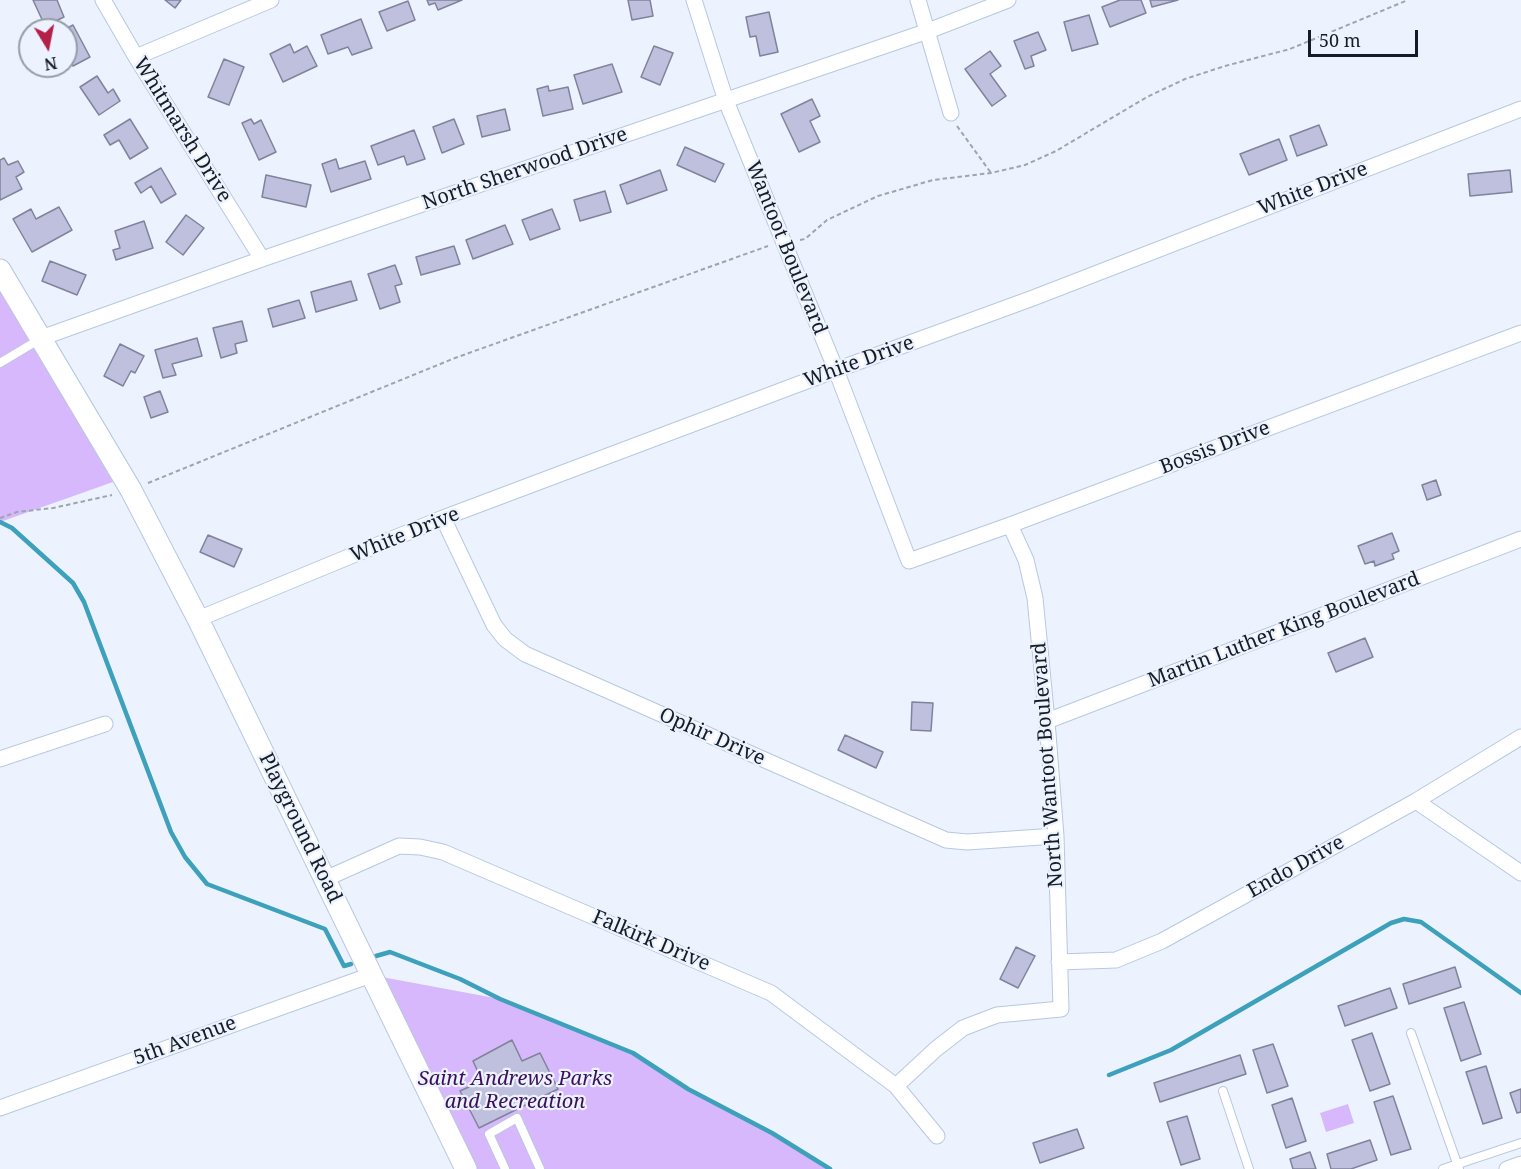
<!DOCTYPE html>
<html>
<head>
<meta charset="utf-8">
<style>
  body { margin:0 }
  #map { position:relative; width:1521px; height:1169px; overflow:hidden; background:#ecf3fe; font-family:"Noto Serif",serif }
  canvas { display:block }
  .north { position:absolute; left:18px; top:18px; width:60px; height:60px; box-sizing:border-box; background:#ecf3fe; border:2px solid #969da7; border-radius:50%; rotate:170deg; font-size:16px; font-weight:700; line-height:24px; text-align:center; color:#161c25 }
  .north::after { content:''; display:block; margin:auto; width:21px; height:27px; background:#b32149; clip-path:polygon(50% 0,100% 100%,50% 72%,0 100%) }
  .scale { position:absolute; left:1308px; top:30px; width:110px; height:27px; box-sizing:border-box; border:3px solid #161c25; border-top:0; padding-left:8px; font-size:18px; line-height:21px; white-space:nowrap; color:#161c25; -webkit-text-stroke:4px #ecf3fe; paint-order:stroke }
</style>
</head>
<body>
<div id="map">
<canvas width="1521" height="1169"></canvas>
<div class="north">N</div>
<div class="scale">50 m</div>
</div>
<script>
const ctx = document.querySelector('canvas').getContext('2d');
ctx.lineJoin = 'round';
function fill(path, color) {
  ctx.fillStyle = color;
  ctx.fill(path, 'evenodd');
}
function shape(rows) {
  const path = new Path2D();
  for (const r of rows) {
    path.moveTo(r[0], r[1]);
    for (let i = 2; i < r.length; i += 2) path.lineTo(r[i], r[i + 1]);
  }
  return path;
}
function trace(path, color, width, dash) {
  ctx.strokeStyle = color;
  ctx.lineWidth = width;
  ctx.lineCap = dash ? 'butt' : 'round';
  ctx.setLineDash(dash || []);
  ctx.stroke(path);
}
function write(font, color, halo, rows, align = 'center') {
  ctx.font = font + ' "Noto Serif",serif';
  ctx.lineWidth = 4.5;
  ctx.setLineDash([]);
  ctx.textBaseline = 'middle';
  ctx.strokeStyle = halo;
  ctx.fillStyle = color;
  for (const [text, x, y, turn = 0] of rows) {
    ctx.save();
    ctx.translate(x, y);
    ctx.rotate((+turn || 0) * Math.PI / 180);
    ctx.textAlign = isNaN(turn) ? turn : align;
    if (halo) ctx.strokeText(text, 0, 0);
    ctx.fillText(text, 0, 0);
    ctx.restore();
  }
}
fill(shape([
  [0,290,113,482,0,522],
  [371,975,500,999,633,1053,688,1089,772,1133,830,1169,466,1169],
  [1348,1104,1354,1123,1326,1132,1320,1113]
]), '#d7b8fc');
trace(shape([
  [0,522,12,528,73,583,84,602,171,832,185,857,207,884,325,929,344,966,351,964],
  [376,956,390,952,460,979,500,999,633,1053,688,1089,772,1133,830,1169],
  [1109,1075,1171,1050,1391,923,1404,919,1421,922,1521,993]
]), '#3da1bb', 4.5);
const building = shape([
  [33,0,57,0,64,17,45,26,33,0],
  [165,0,181,0,175,8,165,0],
  [427,0,462,0,438,10,435,3,429,5,427,0],
  [628,0,650,0,653,16,632,20,628,0],
  [1120,0,1141,0,1146,13,1110,27,1102,7,1120,0],
  [1150,0,1178,0,1152,7,1150,0],
  [408,1,415,20,387,31,379,12,408,1],
  [769,12,778,52,760,56,756,36,750,37,746,17,769,12],
  [1089,15,1098,44,1072,51,1064,22,1089,15],
  [361,19,372,48,352,55,348,47,328,54,321,35,361,19],
  [73,25,90,57,73,66,66,56,66,30,64,30,73,25],
  [1038,32,1046,50,1031,56,1034,66,1025,69,1014,41,1038,32],
  [290,44,294,53,307,46,317,66,283,82,270,54,290,44],
  [654,46,673,53,660,85,641,77,654,46],
  [990,51,1001,66,990,74,1006,96,992,106,965,69,990,51],
  [224,59,244,67,229,105,208,97,224,59],
  [612,64,622,92,583,104,574,75,612,64],
  [97,76,108,93,113,89,120,101,99,115,80,87,97,76],
  [548,86,549,91,568,87,573,109,543,116,537,89,548,86],
  [812,99,820,116,810,121,820,142,799,152,781,114,812,99],
  [505,109,510,130,482,137,477,116,505,109],
  [130,119,148,148,130,159,119,140,110,145,104,135,130,119],
  [251,119,254,124,261,120,276,152,259,160,242,123,251,119],
  [454,119,464,144,442,153,433,127,454,119],
  [1319,125,1327,145,1297,156,1290,136,1319,125],
  [414,130,425,159,407,165,404,156,378,165,371,146,414,130],
  [1279,139,1287,160,1249,175,1240,154,1279,139],
  [685,147,724,164,715,182,677,165,685,147],
  [4,158,8,165,18,161,24,172,16,177,22,189,0,200,0,160,4,158],
  [336,159,339,169,365,161,371,179,331,192,322,164,336,159],
  [161,168,176,194,161,203,151,186,141,193,135,183,161,168],
  [660,170,667,190,627,204,620,185,660,170],
  [1510,170,1512,192,1470,196,1468,174,1510,170],
  [266,175,311,185,306,207,262,197,266,175],
  [605,191,611,212,580,221,574,200,605,191],
  [59,207,72,230,32,252,13,219,31,209,36,219,59,207],
  [552,209,560,229,530,240,522,220,552,209],
  [186,215,204,228,183,255,166,242,186,215],
  [144,221,153,248,116,260,113,250,120,248,115,231,144,221],
  [505,225,513,244,473,259,466,240,505,225],
  [454,246,460,264,421,275,416,257,454,246],
  [50,261,86,275,77,295,42,281,50,261],
  [395,265,402,284,395,286,400,302,380,309,368,274,395,265],
  [351,281,357,300,316,312,311,292,351,281],
  [299,300,305,318,273,327,268,309,299,300],
  [242,321,247,341,235,344,237,353,221,358,213,328,242,321],
  [197,338,202,356,172,364,176,375,163,378,155,350,197,338],
  [120,344,144,356,135,373,131,371,123,386,104,376,120,344],
  [160,391,168,412,151,418,144,397,160,391],
  [1436,480,1441,495,1427,500,1422,485,1436,480],
  [1392,533,1399,551,1392,554,1394,559,1375,566,1374,561,1365,564,1358,546,1392,533],
  [208,535,242,549,234,567,200,552,208,535],
  [1365,638,1373,657,1336,672,1328,653,1365,638],
  [912,702,933,703,931,731,911,730,912,702],
  [845,735,883,752,876,768,838,750,845,735],
  [1016,947,1035,956,1018,988,1000,979,1016,947],
  [1455,967,1461,987,1409,1004,1403,984,1455,967],
  [1390,988,1397,1008,1345,1026,1338,1006,1390,988],
  [1464,1002,1481,1054,1461,1061,1444,1008,1464,1002],
  [1372,1033,1390,1084,1370,1091,1352,1040,1372,1033],
  [512,1040,522,1061,540,1053,558,1089,479,1128,460,1091,482,1081,473,1061,512,1040],
  [1273,1044,1288,1086,1267,1093,1253,1050,1273,1044],
  [1240,1055,1246,1074,1160,1102,1154,1083,1240,1055],
  [1486,1066,1502,1118,1483,1124,1466,1072,1486,1066],
  [1521,1089,1521,1112,1517,1113,1510,1093,1521,1089],
  [1393,1096,1411,1149,1391,1155,1374,1102,1393,1096],
  [1292,1098,1306,1141,1286,1148,1272,1105,1292,1098],
  [1187,1116,1200,1159,1181,1165,1167,1122,1187,1116],
  [1077,1129,1084,1148,1040,1163,1033,1143,1077,1129],
  [1370,1140,1377,1160,1351,1169,1331,1169,1327,1154,1370,1140],
  [1310,1152,1316,1169,1293,1169,1290,1159,1310,1152]
]);
fill(building, '#bfc0dd');
trace(building, '#81829c', 1.5);
const lane = shape([
  [0,363,40,339],
  [1411,1033,1459,1169],
  [1223,1091,1249,1169],
  [505,1169,489,1134,517,1118,540,1169],
  [1443,1169,1521,1143]
]);
const street = shape([
  [103,0,136,57,262,259],
  [694,0,726,101,836,370,909,561,1010,525,1521,333],
  [918,0,951,113],
  [136,57,271,0],
  [41,338,262,259,928,31,1008,0],
  [443,518,494,625,505,639,525,654,946,840,967,842,1056,836],
  [198,619,443,518,836,370,1033,298,1521,109],
  [1047,721,1521,539],
  [0,759,105,724],
  [1416,801,1521,873],
  [325,879,399,846,420,847,443,852,771,993,896,1086,937,1136],
  [1059,962,1116,960,1162,941,1416,801,1521,737],
  [896,1086,936,1049,963,1028,997,1015,1061,1009,1056,836,1047,721,1035,598,1026,560,1010,525],
  [0,1108,371,975],
  [1507,1169,1521,1164]
]);
const secondary = shape([
  [0,270,131,490,198,619,466,1169]
]);
trace(lane, '#b8c7e1', 10);
trace(street, '#b8c7e1', 17);
trace(secondary, '#b8c7e1', 23);
trace(shape([
  [957,126,991,173],
  [800,240,805,239,827,220,878,196,933,180,991,173,1025,165,1056,151,1147,97,1185,79,1225,66,1290,49,1408,0],
  [148,483,455,358,768,246],
  [0,518,17,512,53,508,112,495]
]), '#9ea5af', 2, [4.5, 3]);
trace(lane, '#fff', 8);
trace(street, '#fff', 15);
trace(secondary, '#fff', 21);
write('20px', '#161c25', '#ecf3fe', [
  ["Whitmarsh Drive",182,130,58],
  ["North Sherwood Drive",525,169,-19],
  ["White Drive",1313,189,-21],
  ["Wantoot Boulevard",786,248,68],
  ["White Drive",859,362,-20],
  ["Bossis Drive",1215,448,-21],
  ["White Drive",405,535,-22],
  ["Martin Luther King Boulevard",1284,630,-21],
  ["Ophir Drive",712,737,24],
  ["North Wantoot Boulevard",1048,765,-94],
  ["Playground Road",300,828,64],
  ["Endo Drive",1296,867,-29],
  ["Falkirk Drive",651,941,23],
  ["5th Avenue",185,1041,-20]
]);
write('italic 20px', '#3a105b', '#ecf3fe', [
  ["Saint Andrews Parks",515,1079],
  ["and Recreation",515,1102]
]);
</script>
</body>
</html>
